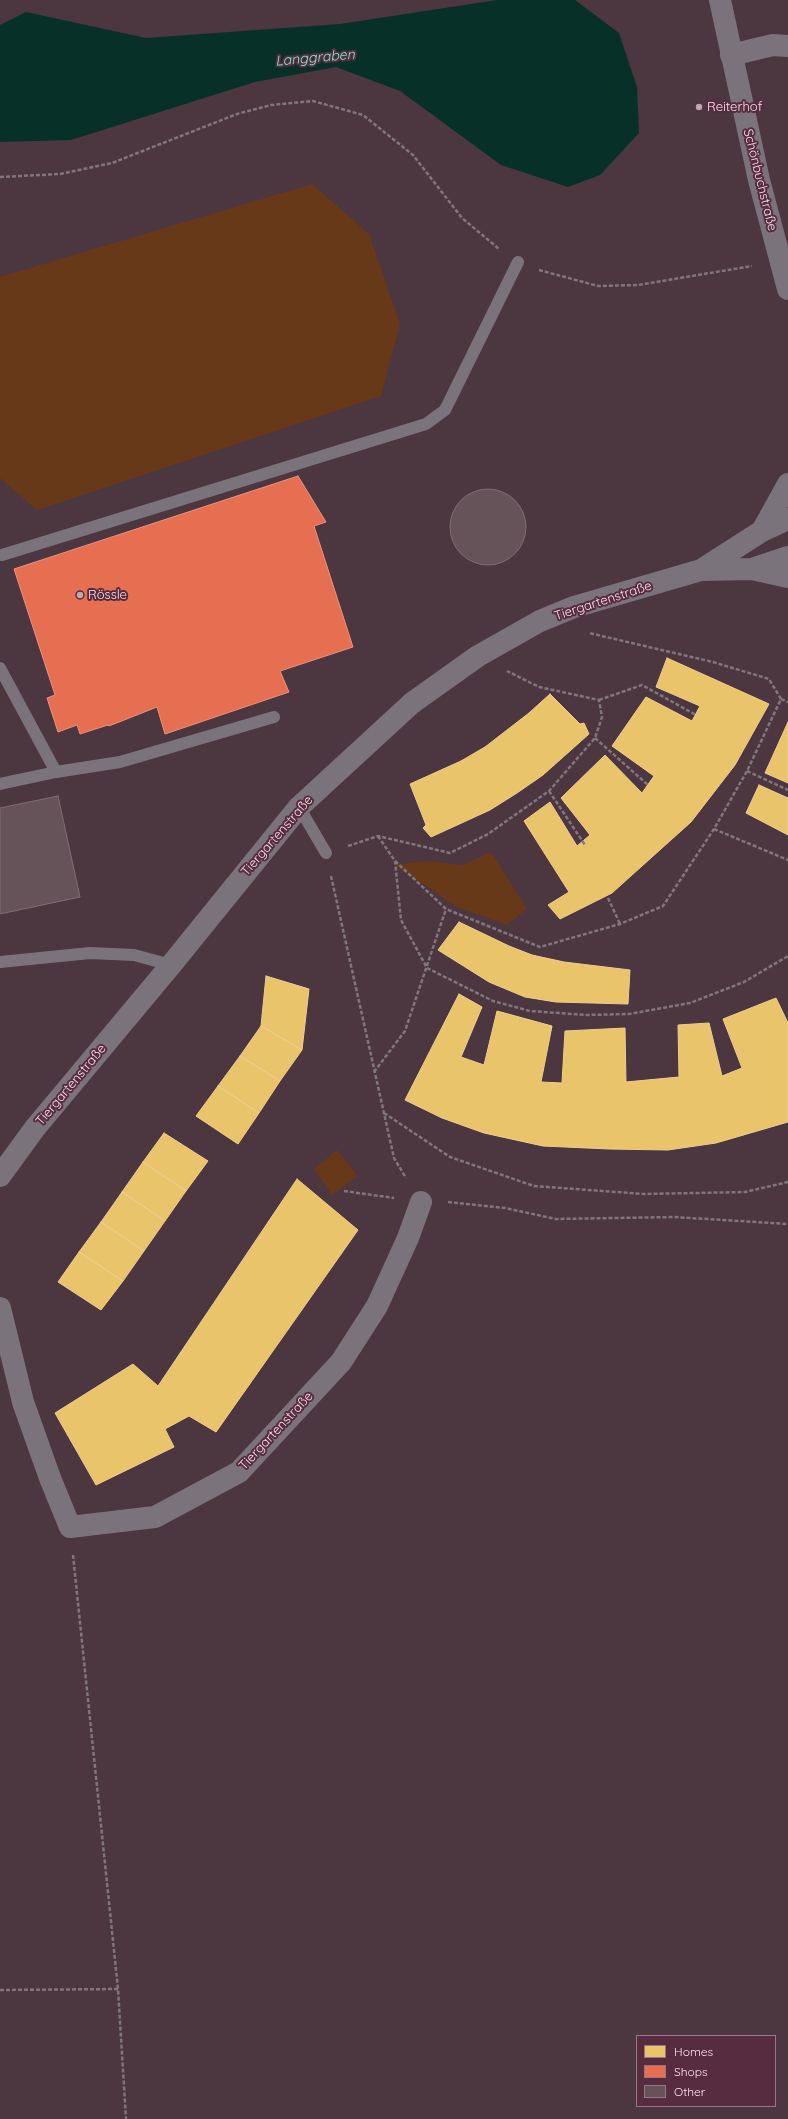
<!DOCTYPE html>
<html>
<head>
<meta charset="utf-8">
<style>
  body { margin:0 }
  #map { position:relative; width:788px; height:2119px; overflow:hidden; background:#4c363f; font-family:Quicksand,sans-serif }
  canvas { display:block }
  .legend { position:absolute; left:636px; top:2035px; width:140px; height:72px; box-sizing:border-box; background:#562c3e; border:1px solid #987684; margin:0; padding:5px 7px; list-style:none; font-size:12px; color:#fce5ed }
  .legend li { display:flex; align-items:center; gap:8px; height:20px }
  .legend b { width:20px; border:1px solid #987684 }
</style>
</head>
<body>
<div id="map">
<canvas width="788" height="2119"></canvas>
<ul class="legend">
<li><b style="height:11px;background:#e9c46a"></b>Homes</li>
<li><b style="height:11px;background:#e76f51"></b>Shops</li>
<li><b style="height:11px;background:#66535a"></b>Other</li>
</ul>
</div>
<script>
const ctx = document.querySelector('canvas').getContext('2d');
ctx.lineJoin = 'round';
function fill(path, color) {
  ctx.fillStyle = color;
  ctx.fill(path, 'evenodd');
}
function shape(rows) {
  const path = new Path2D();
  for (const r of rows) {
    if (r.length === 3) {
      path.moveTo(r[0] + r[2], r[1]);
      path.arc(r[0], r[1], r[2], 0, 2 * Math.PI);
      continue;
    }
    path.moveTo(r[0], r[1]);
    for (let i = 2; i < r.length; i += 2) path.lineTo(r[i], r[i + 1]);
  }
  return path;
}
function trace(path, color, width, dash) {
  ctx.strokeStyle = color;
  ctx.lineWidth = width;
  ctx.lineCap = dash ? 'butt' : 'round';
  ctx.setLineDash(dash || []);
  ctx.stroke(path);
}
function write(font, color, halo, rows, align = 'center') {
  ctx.font = font + ' Quicksand,sans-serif';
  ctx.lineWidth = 4;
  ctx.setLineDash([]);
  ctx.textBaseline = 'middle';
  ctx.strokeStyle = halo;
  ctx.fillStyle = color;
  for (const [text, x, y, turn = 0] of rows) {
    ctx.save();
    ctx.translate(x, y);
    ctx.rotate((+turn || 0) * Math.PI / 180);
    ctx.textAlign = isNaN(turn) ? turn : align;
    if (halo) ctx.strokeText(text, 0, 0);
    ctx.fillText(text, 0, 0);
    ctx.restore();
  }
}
fill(shape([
  [312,184,369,234,400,324,381,396,37,510,0,478,0,277],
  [491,852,527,909,507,925,457,907,395,865,425,861,463,865],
  [337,1150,358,1176,332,1195,314,1169]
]), '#673918');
fill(shape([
  [497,0,575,0,619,33,637,87,639,133,600,175,568,187,501,165,400,91,336,67,255,82,71,140,0,142,0,25,26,12,146,38,340,24]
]), '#073128');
const homes = shape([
  [667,658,769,704,735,765,691,822,612,893,560,919,548,905,569,892,524,821,550,802,577,846,590,835,561,798,605,755,642,793,654,776,612,746,646,697,692,721,700,706,656,687,667,658],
  [550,694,580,724,584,723,589,734,543,775,517,793,490,810,431,837,423,828,426,825,410,784,461,761,485,747,529,713,550,694],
  [788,722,788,783,765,773,788,722],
  [759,785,788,798,788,835,746,813,759,785],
  [459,922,509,946,532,955,564,962,630,970,628,1004,556,1002,525,997,489,982,438,950,459,922],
  [266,976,309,989,302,1050,261,1026,266,976],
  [459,994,482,1007,461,1057,484,1065,497,1011,552,1026,541,1082,562,1083,565,1031,625,1028,626,1082,679,1077,678,1025,709,1023,722,1076,742,1068,723,1019,776,998,788,1023,788,1122,716,1143,668,1150,609,1149,543,1146,484,1133,442,1118,405,1100,459,994],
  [261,1026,302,1050,280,1081,240,1056,261,1026],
  [240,1056,280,1081,259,1113,218,1086,240,1056],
  [218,1086,259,1113,238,1144,196,1116,218,1086],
  [164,1133,208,1161,186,1191,143,1162,164,1133],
  [143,1162,186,1191,165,1221,122,1192,143,1162],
  [297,1179,358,1230,216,1432,189,1416,165,1429,174,1447,96,1485,55,1413,133,1364,158,1386,297,1179],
  [122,1192,165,1221,144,1251,101,1222,122,1192],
  [101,1222,144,1251,123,1281,79,1252,101,1222],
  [79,1252,123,1281,101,1310,58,1282,79,1252]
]);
fill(homes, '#e9c46a');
trace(homes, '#efce91', 1);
const shops = shape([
  [298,476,326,522,314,526,353,647,280,671,289,692,165,734,157,707,109,726,108,725,80,734,77,725,58,732,47,698,55,695,14,569,298,476]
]);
fill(shops, '#e76f51');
trace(shops, '#ed9280', 1);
const building = shape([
  [488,527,38],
  [58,796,80,897,0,914,0,808,58,796]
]);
fill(building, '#66535a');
trace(building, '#816d75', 1);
trace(shape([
  [0,177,60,174,112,163,237,114,271,105,313,101,363,115,413,155,462,218,499,249],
  [539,270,598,286,638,285,752,266],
  [781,699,788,702],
  [599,700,642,685,696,715],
  [595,738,648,785],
  [747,771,788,790],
  [549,791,585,845],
  [714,829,788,860],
  [378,836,395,861,401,920,427,968,493,1001,530,1011,586,1015,629,1014,690,1003,744,982,788,956],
  [348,846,378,836,450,853,488,834,549,791,595,738,602,717,599,700,539,687,507,671],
  [395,861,446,909,540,947,620,924,663,906,714,829,747,771,781,699,769,679,713,662,589,633],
  [331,876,394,1158,406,1178],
  [608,898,620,924],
  [374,1072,405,1031,446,909],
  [384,1113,450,1157,534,1186,644,1194,745,1192,788,1182],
  [344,1191,394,1198],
  [448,1202,505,1208,556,1219,674,1217,788,1224],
  [73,1555,118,1989,126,2119],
  [0,1990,118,1989]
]), '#80767e', 2.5, [4, 2]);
trace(shape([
  [2,555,426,424,445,410,518,262],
  [0,668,56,772,120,762,274,717],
  [0,784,56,772],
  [299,807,326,853],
  [0,962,90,953,134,955,171,965]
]), '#7b737c', 12);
trace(shape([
  [731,55,773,45,788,46],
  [762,531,788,484],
  [752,569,788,557],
  [701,570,752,569,788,577],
  [0,1176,35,1128,171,965,299,807,412,703,478,656,540,621,574,607,701,570,762,531,788,519],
  [0,1308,23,1402,50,1478,70,1527,155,1517,239,1472,341,1362,377,1306,408,1238,421,1202]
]), '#7b737c', 22);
trace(shape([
  [720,0,759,180,788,289]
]), '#7b737c', 22);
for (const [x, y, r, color] of [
  [699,107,4,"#bea8b0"],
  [80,595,4,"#bea8b0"]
]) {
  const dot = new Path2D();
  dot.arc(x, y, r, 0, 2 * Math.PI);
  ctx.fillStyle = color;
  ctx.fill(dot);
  trace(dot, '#562c3e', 1.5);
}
write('13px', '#fce5ed', '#562c3e', [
  ["Reiterhof",707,107],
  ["Rössle",88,595]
], 'left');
write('13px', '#fce5ed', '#562c3e', [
  ["Schönbuchstraße",760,180,76],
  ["Tiergartenstraße",603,601,-18],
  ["Tiergartenstraße",277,836,-49],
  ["Tiergartenstraße",71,1085,-50],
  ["Tiergartenstraße",276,1431,-47]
]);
write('italic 14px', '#76f1d1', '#562c3e', [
  ["Langgraben",315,58,-5]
]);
</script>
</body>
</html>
